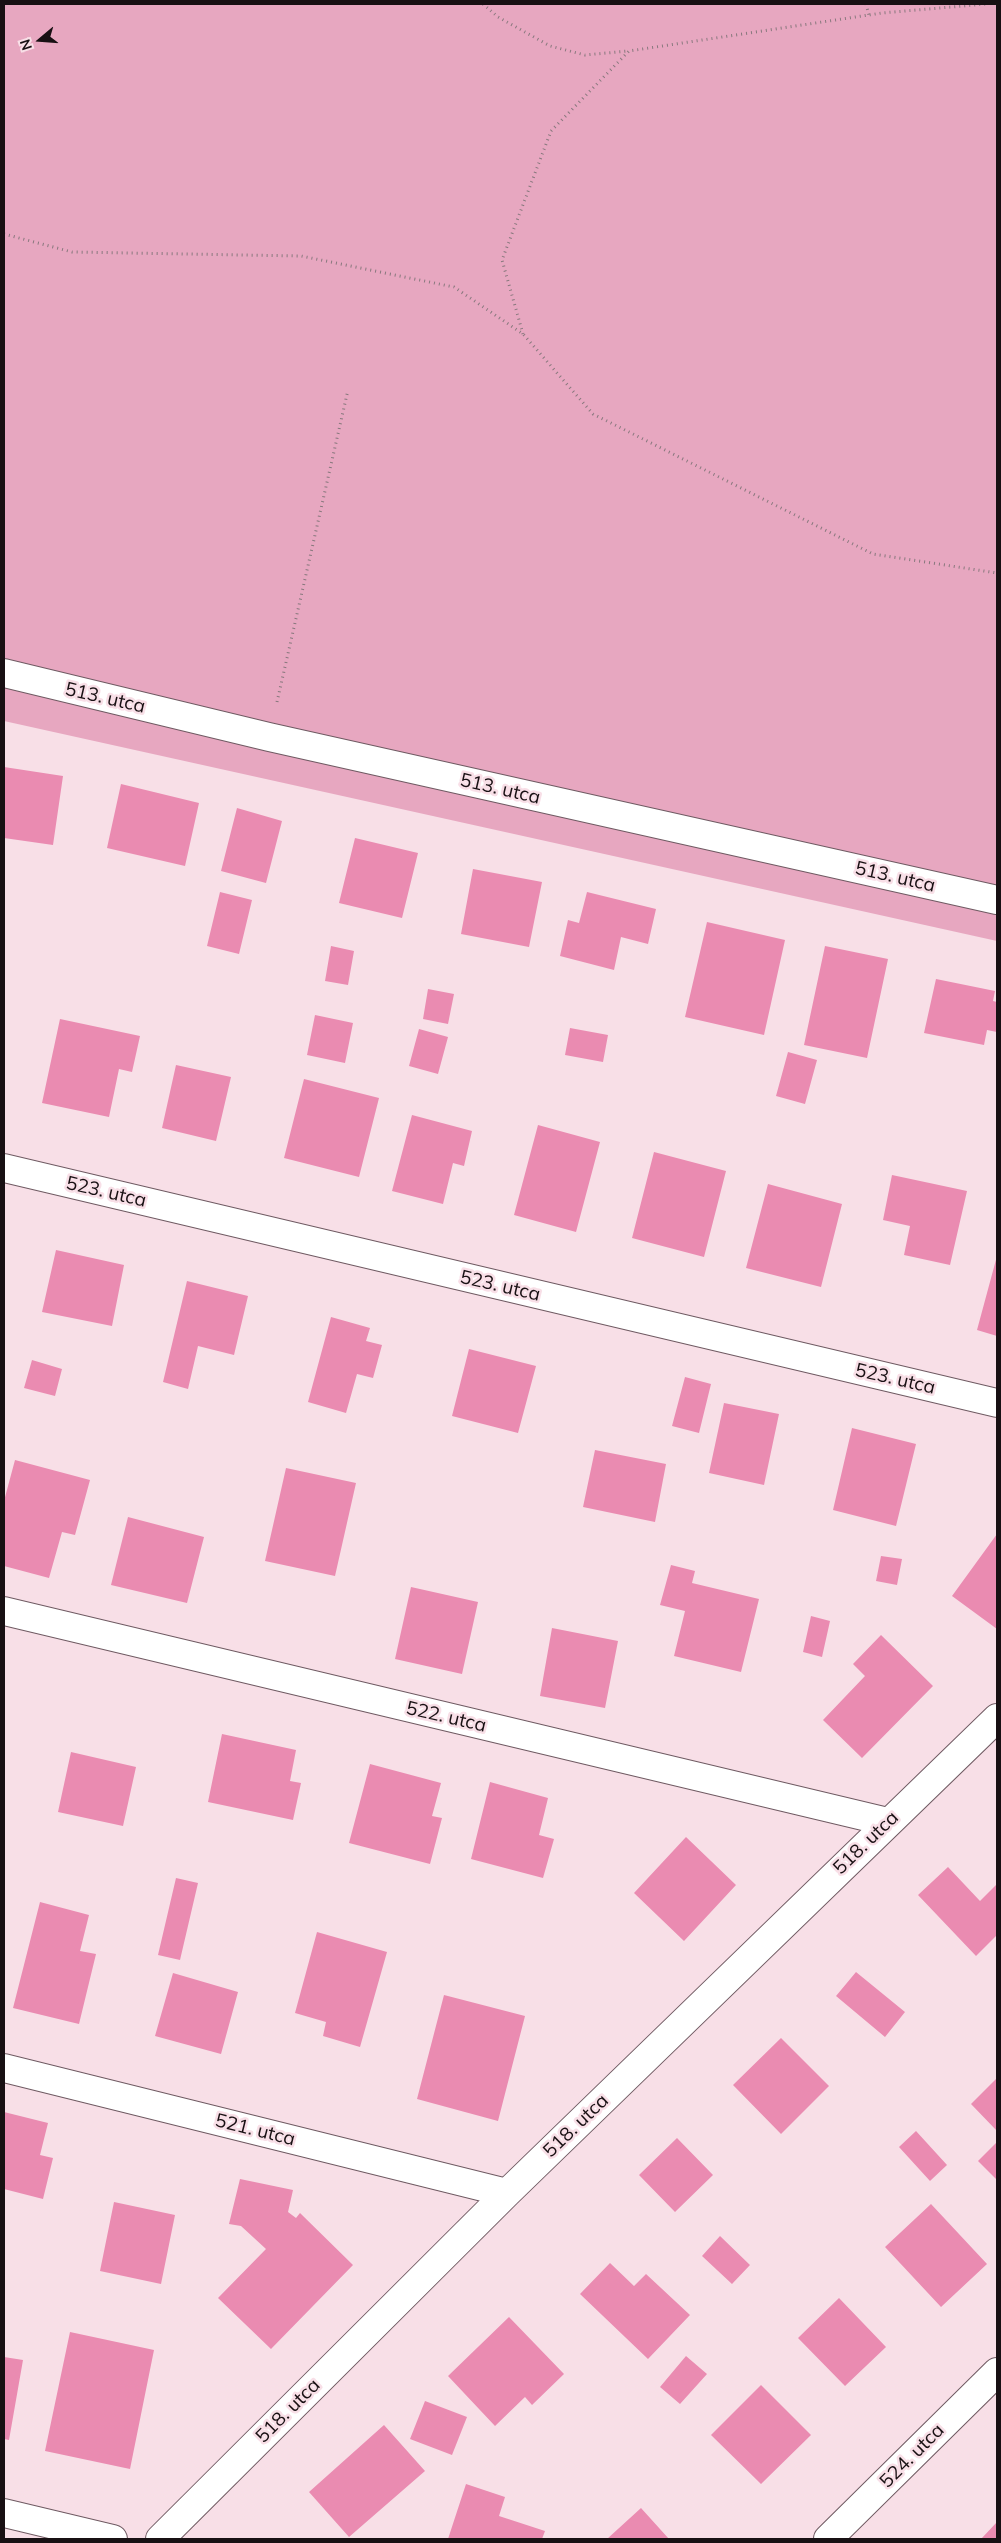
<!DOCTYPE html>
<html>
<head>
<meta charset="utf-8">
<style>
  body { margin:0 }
  #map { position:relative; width:1001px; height:2543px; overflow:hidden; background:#f8dfe7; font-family:Mulish,sans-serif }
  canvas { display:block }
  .frame { position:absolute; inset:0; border:5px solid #181013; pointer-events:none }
  .north { position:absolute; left:15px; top:15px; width:50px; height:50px; -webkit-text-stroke:4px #f8dfe7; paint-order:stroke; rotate:252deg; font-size:14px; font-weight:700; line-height:20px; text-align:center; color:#181013 }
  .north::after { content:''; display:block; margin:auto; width:18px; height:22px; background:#181013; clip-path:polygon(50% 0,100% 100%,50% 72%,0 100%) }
</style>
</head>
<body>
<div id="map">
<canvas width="1001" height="2543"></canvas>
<div class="frame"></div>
<div class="north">N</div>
</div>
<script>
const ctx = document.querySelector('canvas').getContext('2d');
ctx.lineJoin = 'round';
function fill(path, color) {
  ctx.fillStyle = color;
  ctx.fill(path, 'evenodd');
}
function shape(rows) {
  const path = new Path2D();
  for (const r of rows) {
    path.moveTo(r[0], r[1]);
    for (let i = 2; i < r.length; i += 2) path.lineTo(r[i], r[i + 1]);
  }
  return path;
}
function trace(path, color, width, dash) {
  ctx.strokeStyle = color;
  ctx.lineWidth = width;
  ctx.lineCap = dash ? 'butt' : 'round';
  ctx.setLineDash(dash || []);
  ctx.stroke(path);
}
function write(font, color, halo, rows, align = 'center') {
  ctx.font = font + ' Mulish,sans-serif';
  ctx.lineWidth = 5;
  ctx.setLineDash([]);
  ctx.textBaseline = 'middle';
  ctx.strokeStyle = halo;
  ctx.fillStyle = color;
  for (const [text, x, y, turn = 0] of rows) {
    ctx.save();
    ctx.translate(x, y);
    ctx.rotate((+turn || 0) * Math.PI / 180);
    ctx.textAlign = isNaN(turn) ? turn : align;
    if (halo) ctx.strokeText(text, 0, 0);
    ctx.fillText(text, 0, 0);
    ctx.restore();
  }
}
fill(shape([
  [4,4,997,4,997,941,4,721]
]), '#e7a7c0');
fill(shape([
  [4,767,63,776,53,845,4,838],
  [121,784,199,803,185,866,107,848],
  [237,808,282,821,266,883,221,871],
  [355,838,418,853,402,918,339,903],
  [473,869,542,882,529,947,461,934],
  [220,892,252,900,239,954,207,946],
  [587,892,656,909,648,944,621,937,614,970,560,956,568,920,579,923],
  [707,922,785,940,764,1035,685,1017],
  [331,946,354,951,348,985,325,981],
  [825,946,888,959,867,1058,804,1045],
  [936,979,995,991,993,1001,997,1002,997,1032,987,1030,984,1045,924,1033],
  [428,989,454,994,448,1024,423,1019],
  [315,1015,353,1023,345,1063,307,1055],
  [60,1019,140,1036,132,1072,119,1069,109,1117,42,1103],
  [570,1028,608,1035,603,1062,565,1055],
  [419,1029,448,1037,438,1074,409,1066],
  [788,1052,817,1060,805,1104,776,1096],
  [176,1065,231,1077,216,1141,162,1128],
  [304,1079,379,1098,359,1177,284,1158],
  [412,1115,472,1131,464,1166,453,1163,443,1204,392,1191],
  [538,1125,600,1142,576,1232,514,1215],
  [654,1152,726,1171,704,1257,632,1238],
  [892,1175,967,1191,950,1265,904,1255,910,1226,883,1220],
  [768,1184,842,1204,821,1287,746,1268],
  [56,1250,124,1265,112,1326,42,1312],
  [997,1256,997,1336,977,1330],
  [187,1281,248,1296,234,1355,198,1346,188,1389,163,1382],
  [331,1317,370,1328,366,1341,382,1345,373,1378,357,1374,346,1413,308,1402],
  [469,1349,536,1366,518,1433,452,1416],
  [32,1360,62,1369,55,1396,24,1388],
  [685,1377,711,1384,699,1433,672,1426],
  [724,1403,779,1414,764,1485,709,1473],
  [852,1428,916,1444,896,1526,833,1510],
  [595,1450,666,1464,655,1522,583,1507],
  [15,1460,90,1480,75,1535,62,1532,49,1578,4,1566,4,1501],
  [286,1468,356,1483,335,1576,265,1561],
  [128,1517,204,1537,187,1603,111,1585],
  [997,1534,997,1629,952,1596],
  [881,1556,902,1559,897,1585,876,1581],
  [671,1565,695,1571,692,1583,759,1599,741,1672,674,1656,685,1611,660,1605],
  [411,1587,478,1602,462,1674,395,1659],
  [811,1616,830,1621,822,1657,803,1652],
  [552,1628,618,1641,605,1708,540,1696],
  [881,1635,933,1686,862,1758,823,1720,865,1676,853,1664],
  [222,1734,296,1750,290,1781,301,1783,293,1820,208,1802],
  [71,1752,136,1767,123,1826,58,1812],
  [370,1764,441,1783,432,1816,442,1818,430,1864,349,1843],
  [490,1782,548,1798,539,1835,554,1839,543,1878,471,1859],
  [686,1837,736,1885,684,1941,634,1893],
  [948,1867,980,1901,997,1884,997,1935,976,1956,918,1895],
  [176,1878,198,1883,180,1960,158,1955],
  [40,1902,89,1915,80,1951,96,1954,79,2024,13,2008],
  [317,1932,387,1952,360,2047,323,2036,326,2022,295,2013],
  [856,1972,905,2012,885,2037,836,1996],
  [173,1973,238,1992,221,2054,155,2036],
  [444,1995,525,2016,498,2121,417,2099],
  [781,2038,829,2086,781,2134,733,2085],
  [997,2078,997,2131,971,2104],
  [4,2112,48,2123,40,2155,53,2158,43,2199,4,2189],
  [916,2131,947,2165,930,2181,899,2147],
  [677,2138,713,2175,675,2212,639,2175],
  [997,2142,997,2180,978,2161],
  [240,2179,293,2190,288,2212,296,2218,300,2213,353,2265,271,2349,218,2298,266,2249,241,2226,229,2224],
  [114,2202,175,2215,161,2284,100,2271],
  [931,2204,987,2264,941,2307,885,2247],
  [720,2236,750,2265,732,2284,702,2256],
  [610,2263,634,2286,646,2274,690,2315,648,2359,580,2294],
  [839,2298,886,2347,845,2386,798,2338],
  [509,2317,564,2374,532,2405,525,2397,495,2426,448,2376],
  [70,2332,154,2350,130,2469,45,2451],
  [686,2356,707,2374,680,2404,660,2387],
  [4,2357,23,2360,9,2440,4,2439],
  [761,2385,811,2435,761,2484,711,2435],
  [425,2401,467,2417,452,2455,410,2439],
  [384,2425,425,2471,349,2537,309,2492],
  [466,2484,505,2497,499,2516,545,2531,542,2539,448,2539],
  [641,2508,669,2539,607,2539],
  [997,2522,997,2539,981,2539]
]), '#ea8bb1');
const minor = shape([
  [4,673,269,737,997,900],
  [4,1168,997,1403],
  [4,1611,888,1822],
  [4,2068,507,2193],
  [4,2513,113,2539],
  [160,2539,507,2193,997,1718],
  [828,2539,997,2372]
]);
trace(minor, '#6f5a62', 30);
trace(shape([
  [483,4,498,17,550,46,585,55,628,51],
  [866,4,869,15],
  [4,234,72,252,301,256,454,287,523,334,593,414,873,554,997,573],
  [523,334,502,260,551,131,629,51,882,13,986,4],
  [277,702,348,390]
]), '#88787d', 3, [1, 4]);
trace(minor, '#fff', 28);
write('19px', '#181013', '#f8dfe7', [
  ["513. utca",105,698,13],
  ["513. utca",500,789,13],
  ["513. utca",895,877,13],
  ["523. utca",106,1192,13],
  ["523. utca",500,1286,13],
  ["523. utca",895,1379,13],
  ["522. utca",446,1717,13],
  ["518. utca",866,1843,-44],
  ["518. utca",576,2126,-44],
  ["521. utca",255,2130,14],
  ["518. utca",288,2411,-45],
  ["524. utca",912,2456,-45]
]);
</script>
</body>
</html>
